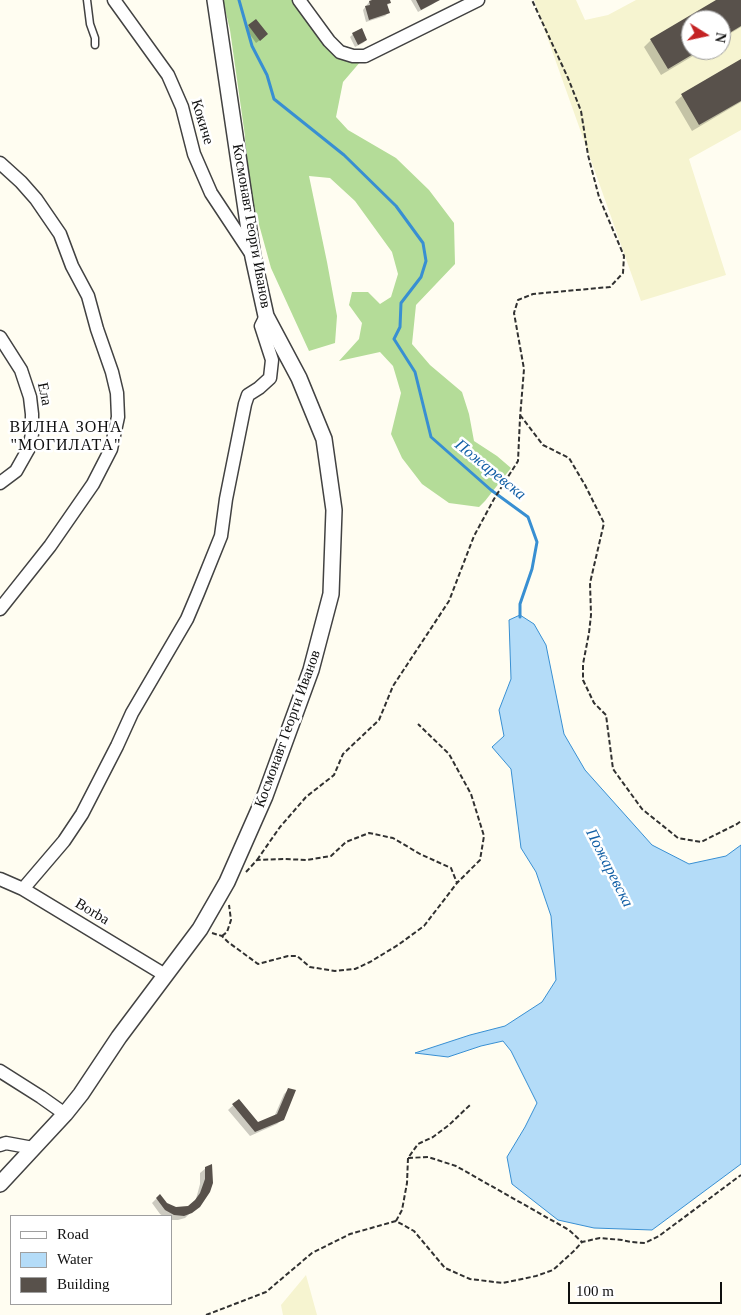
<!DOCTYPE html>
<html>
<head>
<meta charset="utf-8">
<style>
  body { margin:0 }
  #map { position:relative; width:741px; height:1315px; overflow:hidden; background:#fffdf1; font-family:Georgia,serif }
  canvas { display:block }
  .legend { position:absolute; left:10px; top:1215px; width:162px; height:90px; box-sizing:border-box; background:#fff; border:1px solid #9f9f9f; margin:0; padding:6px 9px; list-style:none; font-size:15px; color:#0f0f0f }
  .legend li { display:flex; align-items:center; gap:10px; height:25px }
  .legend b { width:25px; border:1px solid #9f9f9f }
  .north { position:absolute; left:681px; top:10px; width:50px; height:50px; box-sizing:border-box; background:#fff; border:1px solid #9f9f9f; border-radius:50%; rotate:100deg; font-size:14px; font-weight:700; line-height:20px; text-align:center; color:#0f0f0f }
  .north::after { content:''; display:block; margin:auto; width:18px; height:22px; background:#c42223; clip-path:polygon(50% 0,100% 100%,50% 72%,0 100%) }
  .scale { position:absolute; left:568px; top:1282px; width:154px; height:22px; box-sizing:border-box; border:2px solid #0f0f0f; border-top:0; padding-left:6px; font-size:15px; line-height:18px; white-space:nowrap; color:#0f0f0f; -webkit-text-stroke:4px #fff; paint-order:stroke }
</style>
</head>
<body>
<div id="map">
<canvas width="741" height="1315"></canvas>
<ul class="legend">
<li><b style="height:6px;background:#fff"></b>Road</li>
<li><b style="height:14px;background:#b4dcf8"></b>Water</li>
<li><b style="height:14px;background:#58514b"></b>Building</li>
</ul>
<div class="north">N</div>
<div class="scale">100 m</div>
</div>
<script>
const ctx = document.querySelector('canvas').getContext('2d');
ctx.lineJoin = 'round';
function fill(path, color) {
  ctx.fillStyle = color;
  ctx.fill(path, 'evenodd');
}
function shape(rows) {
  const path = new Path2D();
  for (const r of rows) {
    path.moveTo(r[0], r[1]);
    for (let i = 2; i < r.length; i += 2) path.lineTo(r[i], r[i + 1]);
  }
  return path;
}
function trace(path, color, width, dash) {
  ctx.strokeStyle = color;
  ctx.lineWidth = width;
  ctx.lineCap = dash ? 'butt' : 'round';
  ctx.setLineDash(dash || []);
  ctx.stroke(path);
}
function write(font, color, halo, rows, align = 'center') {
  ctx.font = font + ' Georgia,serif';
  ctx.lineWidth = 5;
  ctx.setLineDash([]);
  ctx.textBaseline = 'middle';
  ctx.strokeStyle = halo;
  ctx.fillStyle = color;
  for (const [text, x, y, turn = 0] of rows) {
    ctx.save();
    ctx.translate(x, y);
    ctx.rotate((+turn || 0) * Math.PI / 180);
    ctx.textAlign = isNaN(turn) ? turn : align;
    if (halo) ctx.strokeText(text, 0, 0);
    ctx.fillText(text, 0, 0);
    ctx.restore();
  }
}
fill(shape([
  [534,0,576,0,585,20,608,15,636,0,741,0,741,130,689,159,726,275,641,301],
  [691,20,721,20,721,50,691,50],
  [306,1275,317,1315,283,1315,281,1305]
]), '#f6f4d0');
fill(shape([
  [223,0,292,0,301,8,316,29,361,61,343,82,336,117,348,130,396,158,429,190,454,223,455,264,416,305,412,344,430,365,462,392,469,414,474,441,497,456,511,468,485,501,479,507,449,503,422,484,402,458,391,434,401,393,393,366,380,352,339,361,359,339,362,323,349,305,352,292,368,292,380,304,391,297,398,274,392,252,355,201,330,178,309,176,327,262,337,316,335,343,309,351,271,268,247,181,245,136,230,30]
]), '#b4dc98');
const water = shape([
  [520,615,534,624,546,645,564,734,585,770,652,845,689,864,726,856,741,845,741,1164,652,1230,594,1228,558,1220,512,1184,507,1157,525,1127,537,1103,511,1051,503,1041,481,1046,448,1057,415,1053,470,1035,505,1026,542,1002,556,980,551,916,536,872,521,848,511,769,492,747,504,736,499,710,511,679,509,620,520,615]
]);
fill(water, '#b4dcf8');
trace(water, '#388fd2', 1);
fill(shape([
  [377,0,389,0,390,3,386,6,388,13,385,16,366,22,363,10,369,2],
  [411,0,436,0,436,1,433,4,418,12],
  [719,0,741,0,741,27,721,39,721,20,691,20,691,50,703,50,661,75,644,47,651,40],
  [249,26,264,37,256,43,246,29],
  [353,34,366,40,363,43,355,47,350,37],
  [741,61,741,102,692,131,675,102,682,96],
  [289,1089,282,1119,277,1124,250,1136,228,1110,239,1100,258,1123,274,1117,284,1094],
  [211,1166,204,1200,185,1218,178,1220,171,1220,171,1216,163,1216,160,1214,152,1203,156,1199,176,1208,189,1207,192,1204,196,1199,200,1184,200,1173,206,1168]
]), '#0003');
trace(shape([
  [239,0,252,46,267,75,274,99,344,155,396,206,423,243,426,261,421,277,401,303,400,327,394,339,415,372,431,437,491,490,528,517,537,542,532,569,520,604,520,617]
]), '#388fd2', 3);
fill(shape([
  [372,0,390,0,391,3,387,4,390,13,369,20,365,6,370,5,369,1],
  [416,0,440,0,421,10],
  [716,0,741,0,741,26,721,38,721,20,691,20,691,50,700,50,668,69,650,39],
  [256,19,268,34,260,41,248,25],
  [362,28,367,40,358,45,352,33],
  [741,59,741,101,699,125,681,94],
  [288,1088,296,1090,284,1120,255,1132,232,1104,239,1099,258,1122,277,1114],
  [212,1164,213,1183,210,1192,200,1207,192,1213,184,1216,174,1215,165,1210,156,1198,160,1194,167,1203,176,1207,188,1206,195,1200,200,1193,205,1179,205,1167]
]), '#58514b');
const service = shape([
  [87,0,90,24,95,38,95,45]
]);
const minor = shape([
  [114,0,168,75,182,107,194,154,211,193,252,255],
  [299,0,329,41,340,52,353,56,365,56,478,0],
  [0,163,21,182,36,199,60,234,72,266,88,296,97,329,112,372,117,393,118,417,111,449,93,484,50,546,0,609],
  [0,337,21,370,30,397,32,414,32,434,29,448,16,471,0,483],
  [0,879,23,889,165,975],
  [23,889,64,841,82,814,117,746,132,713,187,619,198,593,221,536,226,499,245,404,248,395,259,388,270,378,272,360,261,326,266,316],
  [0,1071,41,1097,65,1114],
  [0,1145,6,1143,33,1148]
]);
const tertiary = shape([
  [0,1184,65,1114,81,1094,119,1037,200,929,227,882,265,796,311,670,331,594,334,510,324,439,299,378,266,316,253,257,215,0]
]);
trace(service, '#424242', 9);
trace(minor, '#424242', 15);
trace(tertiary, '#424242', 18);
trace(shape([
  [520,415,543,445,569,458,585,485,604,523,590,583,591,615,589,633,583,664,583,680,594,703,606,715,613,769,642,809,678,838,701,842,737,824,741,821],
  [257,860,280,827,306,797,334,775,343,754,379,720,393,686,449,601,474,536,494,499,518,461,520,418,524,369,514,313,518,300,533,294,610,287,623,273,624,256,599,197,588,155,581,111,568,78,532,0],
  [246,872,257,860,284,859,307,860,331,856,346,842,369,833,393,838,420,854,451,868,457,883],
  [212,933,222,936,228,942,258,964,288,956,297,956,310,967,335,971,355,969,370,962,398,945,424,926,457,883,480,860,484,836,471,794,449,754,418,724],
  [222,936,227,932,231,920,229,905],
  [408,1158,428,1157,456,1166,569,1230,582,1242],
  [396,1221,402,1210,407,1183,408,1158,418,1144,433,1137,449,1125,471,1104],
  [206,1315,266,1292,312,1253,350,1234,396,1221,414,1231,445,1268,470,1279,503,1283,536,1276,553,1270,575,1250,582,1242,600,1238,622,1240,631,1242,645,1243,659,1236,741,1175]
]), '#313131', 2, [5, 2.5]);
trace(service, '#fff', 6);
trace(minor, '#fff', 12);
trace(tertiary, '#fff', 15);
write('15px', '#0f0f0f', '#fff', [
  ["Кокиче",202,122,73],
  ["Космонавт Георги Иванов",251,226,80],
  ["Ела",44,394,78],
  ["Космонавт Георги Иванов",288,729,-70],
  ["Borba",92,912,31]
]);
ctx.letterSpacing = '1px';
write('16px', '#0f0f0f', '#fff', [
  ["ВИЛНА ЗОНА",66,428],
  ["\"МОГИЛАТА\"",66,446]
]);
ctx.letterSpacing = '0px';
write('italic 16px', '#1360a6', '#fff', [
  ["Пожаревска",490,470,39],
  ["Пожаревска",609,868,63]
]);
</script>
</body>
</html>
